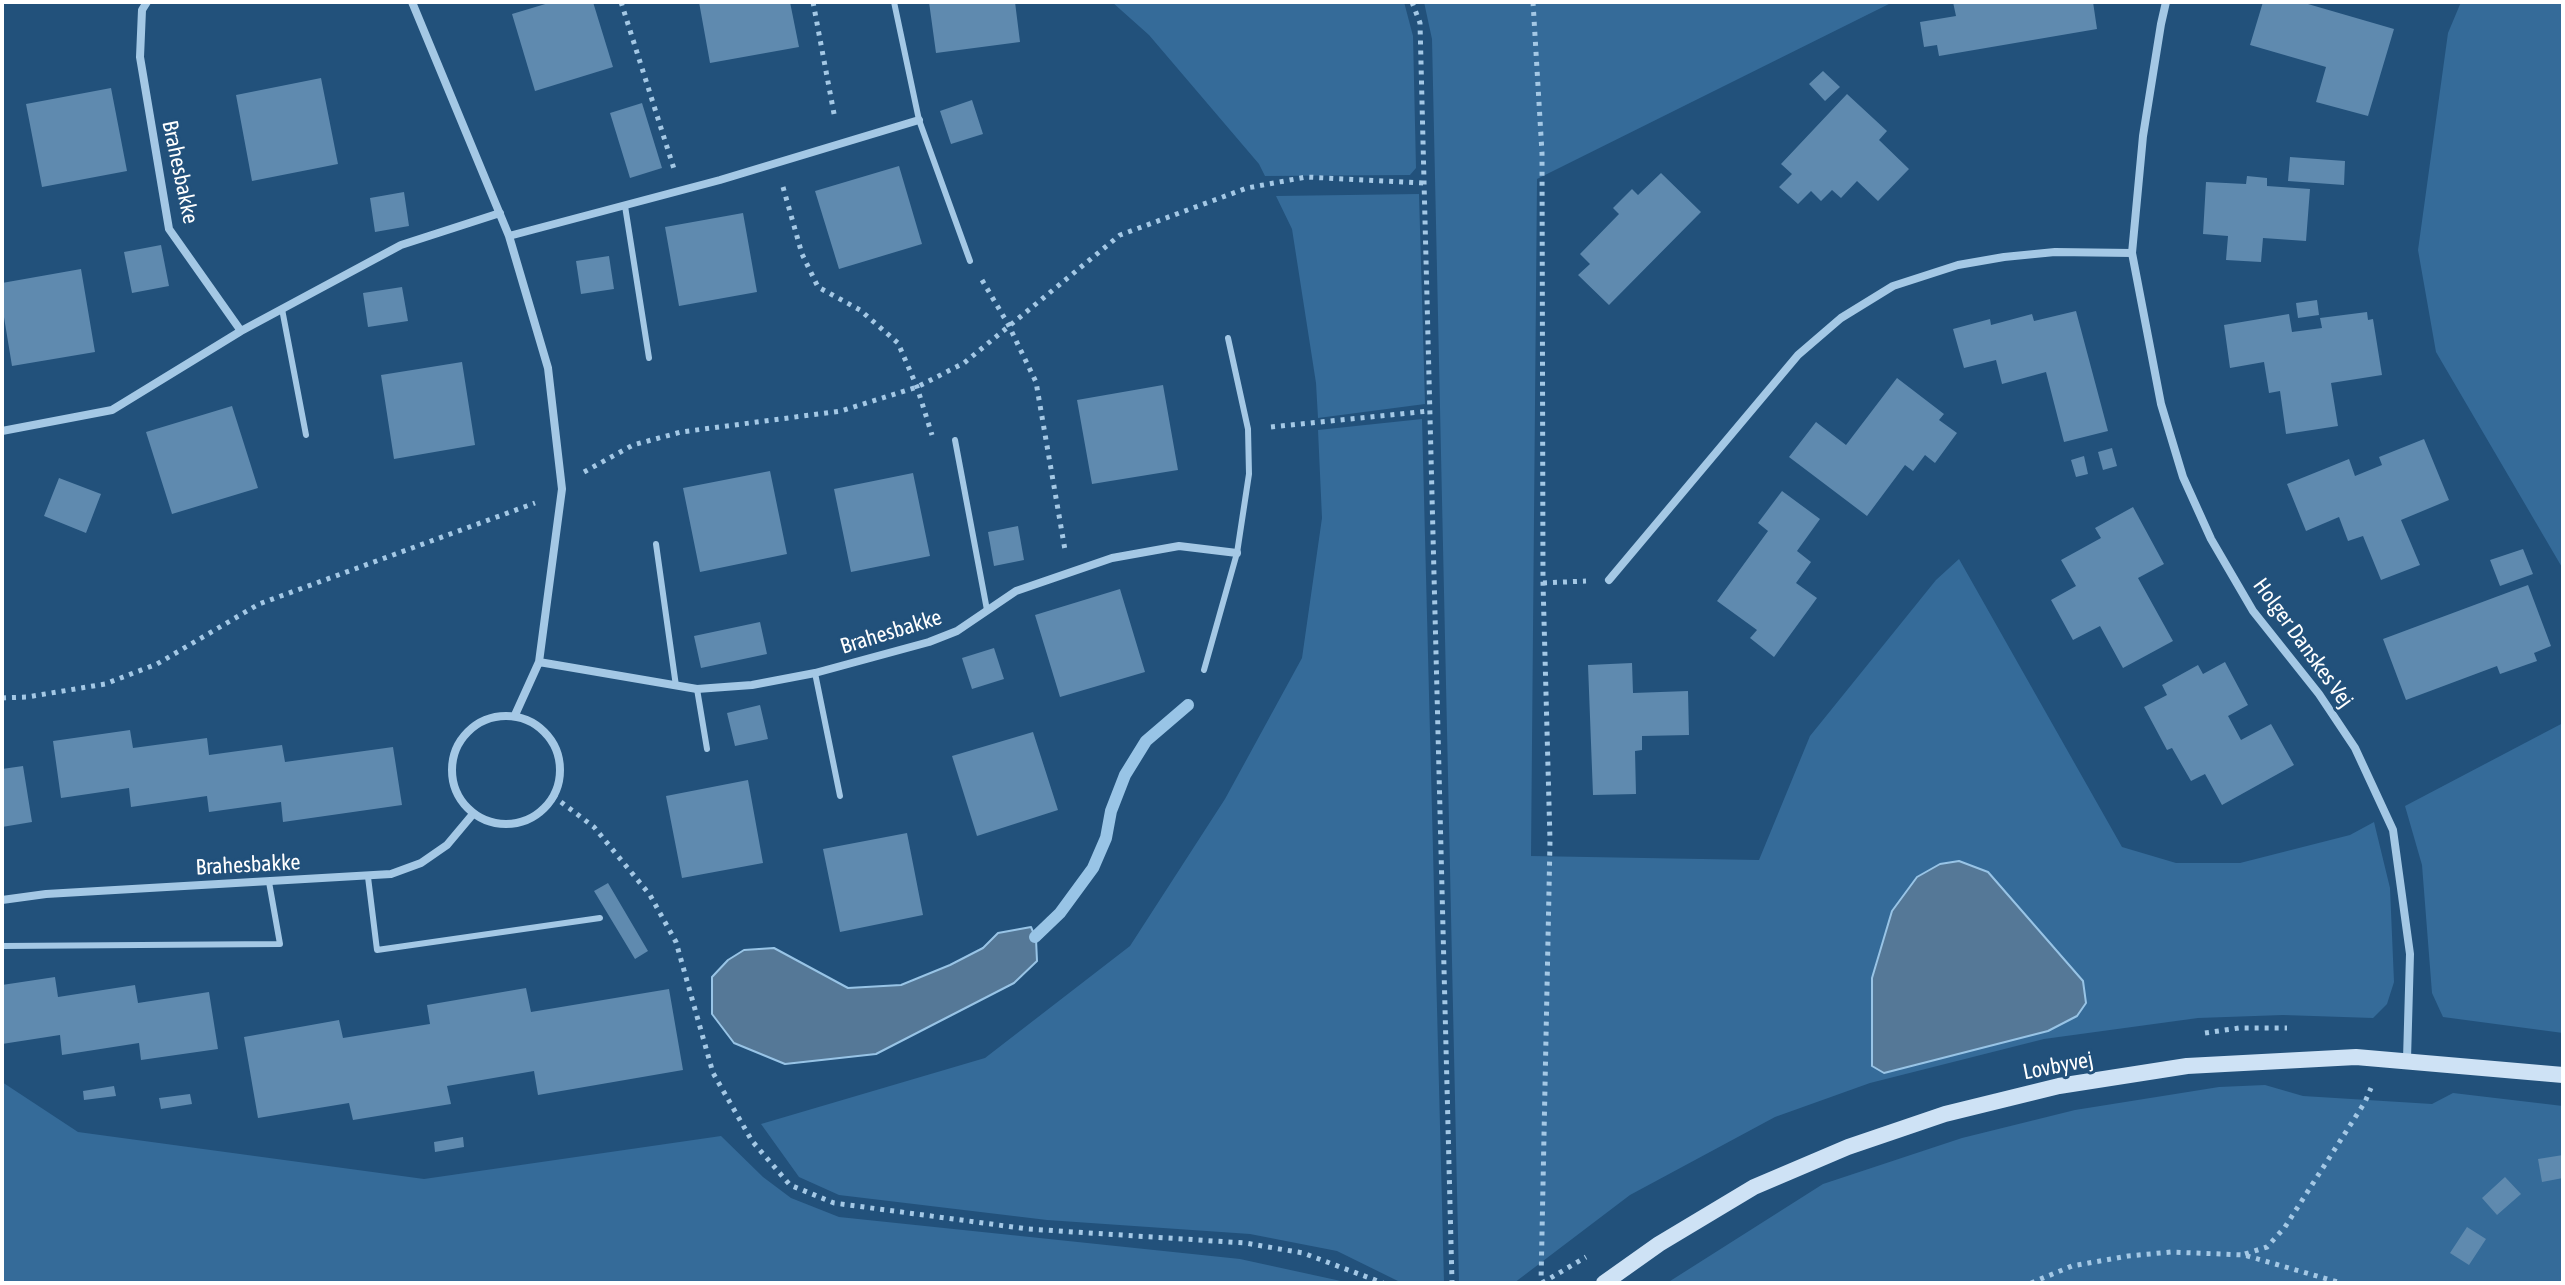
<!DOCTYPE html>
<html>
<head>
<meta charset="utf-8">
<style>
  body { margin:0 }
  #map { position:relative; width:2565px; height:1285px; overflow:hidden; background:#22517b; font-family:"Asap Condensed",sans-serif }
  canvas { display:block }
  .frame { position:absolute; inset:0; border:4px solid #fff; pointer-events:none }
</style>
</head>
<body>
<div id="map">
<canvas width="2565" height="1285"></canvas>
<div class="frame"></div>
</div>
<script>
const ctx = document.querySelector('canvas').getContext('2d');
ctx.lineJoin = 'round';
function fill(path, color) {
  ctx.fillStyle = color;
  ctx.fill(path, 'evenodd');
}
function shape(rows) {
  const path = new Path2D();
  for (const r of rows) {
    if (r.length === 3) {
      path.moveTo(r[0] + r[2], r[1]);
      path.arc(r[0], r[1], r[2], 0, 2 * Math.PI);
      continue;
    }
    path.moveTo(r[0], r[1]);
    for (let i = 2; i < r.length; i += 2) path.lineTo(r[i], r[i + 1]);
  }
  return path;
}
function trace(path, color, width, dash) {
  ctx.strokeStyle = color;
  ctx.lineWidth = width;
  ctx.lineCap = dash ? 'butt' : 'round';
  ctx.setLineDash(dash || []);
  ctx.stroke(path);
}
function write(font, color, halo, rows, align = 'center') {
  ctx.font = font + ' "Asap Condensed",sans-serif';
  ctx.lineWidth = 6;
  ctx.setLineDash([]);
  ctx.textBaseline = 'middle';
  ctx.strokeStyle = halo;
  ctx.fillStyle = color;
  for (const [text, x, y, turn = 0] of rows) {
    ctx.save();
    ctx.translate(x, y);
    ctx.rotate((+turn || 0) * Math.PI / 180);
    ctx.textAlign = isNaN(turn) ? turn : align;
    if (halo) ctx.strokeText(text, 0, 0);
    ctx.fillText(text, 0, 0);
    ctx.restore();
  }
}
fill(shape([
  [1112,2,1404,2,1413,36,1416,168,1410,175,1265,176,1259,164,1149,35],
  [1424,2,1893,2,1537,179,1531,856,1759,860,1810,736,1936,580,1959,559,2122,847,2176,863,2240,863,2350,835,2374,822,2390,888,2394,982,2387,1004,2373,1018,2283,1015,2198,1018,2044,1039,1870,1083,1775,1117,1630,1195,1514,1283,1459,1283,1432,39],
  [2461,2,2563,2,2563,569,2436,352,2418,250,2448,33],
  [1419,194,1425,404,1318,418,1316,383,1292,229,1276,196],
  [1422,419,1444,1283,1402,1283,1337,1251,1250,1234,1047,1220,839,1195,799,1177,761,1124,985,1058,1130,946,1225,799,1302,658,1322,518,1318,430],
  [2563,723,2563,1033,2443,1017,2432,993,2422,865,2405,806],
  [2,1082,78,1132,424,1179,721,1136,763,1177,791,1198,839,1217,1240,1259,1350,1283,2,1283],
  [2265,1085,2303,1096,2432,1104,2453,1093,2563,1106,2563,1283,1667,1283,1823,1184,1962,1138,2075,1110,2219,1087]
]), '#356b99');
const water = shape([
  [1959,861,1988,872,2083,981,2086,1003,2077,1016,2048,1031,1884,1073,1872,1066,1872,978,1892,911,1917,877,1940,864,1959,861],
  [1031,927,1036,939,1037,961,1014,983,876,1054,785,1064,734,1043,712,1014,712,977,728,960,744,950,774,948,848,988,901,985,950,965,983,948,998,933,1031,927]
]);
fill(water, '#557897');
trace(water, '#98c4e6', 2);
trace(shape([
  [1035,937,1060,913,1093,868,1106,838,1111,811,1125,775,1146,741,1188,705]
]), '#98c4e6', 12);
fill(shape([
  [552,2,593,2,613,67,535,91,512,14],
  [699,2,790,2,799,47,710,63],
  [929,2,1015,2,1020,42,936,53],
  [1953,2,2093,2,2097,29,1939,56,1937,45,1924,47,1920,22,1956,16],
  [2263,2,2301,2,2394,29,2368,116,2316,102,2326,67,2250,45],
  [1823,71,1840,87,1825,101,1809,84],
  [321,78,338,164,252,181,236,95],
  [111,88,127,171,42,187,26,104],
  [1847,94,1887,131,1879,140,1909,169,1878,201,1857,181,1841,198,1832,190,1821,201,1811,191,1798,204,1779,187,1792,174,1781,164],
  [972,100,983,134,951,144,940,111],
  [642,103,662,168,630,178,610,113],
  [2290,157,2345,161,2344,185,2288,181],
  [899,166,922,244,839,269,815,191],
  [1661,173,1701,212,1609,305,1578,275,1590,264,1580,254,1619,214,1613,208,1632,189,1638,195],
  [2247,176,2267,178,2267,186,2310,189,2306,241,2263,238,2261,262,2226,260,2228,236,2203,234,2206,182,2246,184],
  [404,192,409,226,375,232,370,198],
  [743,213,757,292,679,306,665,227],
  [161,245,169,286,132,293,124,252],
  [609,256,614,289,581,294,576,261],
  [81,269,95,352,12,366,2,305,2,283],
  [402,287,408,321,368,327,363,293],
  [2317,300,2319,315,2298,318,2296,303],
  [2076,311,2108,431,2064,442,2046,372,2002,384,1996,360,1964,368,1953,329,1990,319,1991,325,2032,314,2034,321],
  [2367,312,2368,320,2373,319,2382,375,2331,383,2338,426,2286,434,2280,391,2269,393,2264,362,2230,368,2224,325,2289,314,2292,332,2322,328,2320,318],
  [462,362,475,445,394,459,381,375],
  [1897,378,1944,414,1939,420,1957,433,1935,463,1925,455,1913,471,1905,465,1867,516,1789,457,1816,422,1846,445],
  [1163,385,1178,470,1092,484,1077,400],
  [232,406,258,488,172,514,146,432],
  [2424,439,2449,500,2401,520,2420,565,2381,580,2363,536,2348,541,2339,517,2306,531,2287,484,2349,459,2355,476,2382,465,2379,457],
  [2112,448,2117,466,2103,470,2098,452],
  [2084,456,2088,474,2076,477,2071,460],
  [770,471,787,554,700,572,683,488],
  [913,473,930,556,851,572,834,489],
  [59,478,101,494,86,533,44,516],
  [1782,491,1820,519,1797,551,1811,562,1796,583,1817,598,1774,657,1750,638,1757,630,1717,601,1768,531,1758,523],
  [2133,507,2164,564,2138,578,2173,641,2123,668,2100,626,2073,640,2051,600,2076,586,2061,560,2101,538,2095,528],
  [1018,526,1024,560,994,566,988,532],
  [2523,549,2533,574,2500,586,2490,560],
  [2528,585,2551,646,2534,653,2537,661,2500,674,2497,666,2406,700,2383,639],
  [1120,589,1145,672,1060,697,1035,615],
  [760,622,767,654,701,668,694,636],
  [994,648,1004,679,972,689,962,658],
  [2225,662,2248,705,2228,716,2241,740,2271,724,2294,765,2222,805,2205,774,2191,781,2172,748,2167,750,2144,707,2167,695,2162,685,2198,665,2203,674],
  [1632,663,1633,693,1688,691,1689,735,1642,736,1642,750,1635,751,1636,794,1593,795,1588,665],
  [760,705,768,739,735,746,727,713],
  [130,730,133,748,207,738,209,755,282,745,285,762,393,747,402,805,283,822,281,802,209,812,207,796,131,807,129,788,61,798,53,741],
  [1033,732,1058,810,977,836,952,756],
  [23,766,32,822,2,827,2,769],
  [748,780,763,863,682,878,666,796],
  [907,833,923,915,840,932,823,849],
  [608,883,648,951,635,959,594,891],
  [55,977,58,997,135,985,138,1003,209,992,218,1049,141,1060,139,1043,62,1055,60,1035,2,1044,2,985],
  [526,988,531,1012,669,989,683,1070,538,1095,534,1071,447,1086,451,1104,353,1120,349,1103,258,1118,244,1037,339,1020,343,1038,430,1024,427,1005],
  [114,1086,116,1096,84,1100,83,1091],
  [190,1094,192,1104,161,1109,159,1098],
  [463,1137,464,1147,435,1152,434,1142],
  [2563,1155,2563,1178,2542,1182,2538,1159],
  [2505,1177,2521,1194,2497,1215,2482,1198],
  [2467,1227,2486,1239,2469,1265,2450,1253]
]), '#5f8aaf');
trace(shape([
  [621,2,674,169],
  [813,2,835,119],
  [1412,2,1420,23,1452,1283],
  [1533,2,1542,153,1543,583,1550,841,1541,1283],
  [783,187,802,254,818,287,860,310,898,343,917,387,932,435],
  [982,280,1008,324,1036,382,1065,550],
  [1271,427,1429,411],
  [584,472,633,445,681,432,841,411,917,387,964,363,1120,235,1247,188,1306,177,1424,183],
  [1543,583,1586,581],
  [2,698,27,697,105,684,157,664,259,604,535,503],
  [553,796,594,827,650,895,676,942,713,1073,752,1141,790,1185,834,1203,1028,1229,1245,1243,1303,1253,1383,1283],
  [2205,1033,2239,1028,2287,1028],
  [2245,1254,2267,1247,2285,1227,2365,1102,2371,1088],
  [1542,1283,1586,1257],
  [2031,1283,2072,1266,2128,1256,2171,1252,2244,1255,2341,1283]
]), '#a4c8e5', 5, [4, 6]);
trace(shape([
  [894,2,919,120,970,261],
  [625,206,649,358],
  [282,309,306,435],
  [955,440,987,610],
  [656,544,676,686],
  [1204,670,1237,553,1249,474,1248,429,1228,338],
  [815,673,840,796],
  [697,689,707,749],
  [368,877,377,950,600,918],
  [2,946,280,944,269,882]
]), '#a4c8e5', 6);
trace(shape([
  [147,2,142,10,140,57,169,229,241,331],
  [412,2,509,236,548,368,562,489,539,662,515,715],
  [2166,2,2161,24,2143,136,2132,253,2161,404,2183,477,2211,539,2253,611,2319,694,2355,748,2393,830,2410,954,2407,1059],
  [509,236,720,180,919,120],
  [2,431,112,410,241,331,401,245,500,213],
  [1609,580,1798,355,1841,318,1893,286,1958,265,2004,257,2055,252,2132,253],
  [539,662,697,689,752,685,815,673,929,642,957,631,1016,591,1112,558,1179,546,1237,553],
  [506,770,54],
  [2,900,46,894,391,874,421,863,447,845,473,814]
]), '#a4c8e5', 8);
trace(shape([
  [1604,1283,1659,1244,1754,1187,1848,1147,1945,1114,2059,1086,2187,1066,2356,1057,2563,1075]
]), '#cee2f5', 16);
write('22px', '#fff', '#22517b', [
  ["Brahesbakke",180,172,78],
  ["Brahesbakke",891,632,-17],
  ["Holger Danskes Vej",2303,643,54],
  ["Brahesbakke",248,865,-3],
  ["Lovbyvej",2058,1066,-11]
]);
</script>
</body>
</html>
